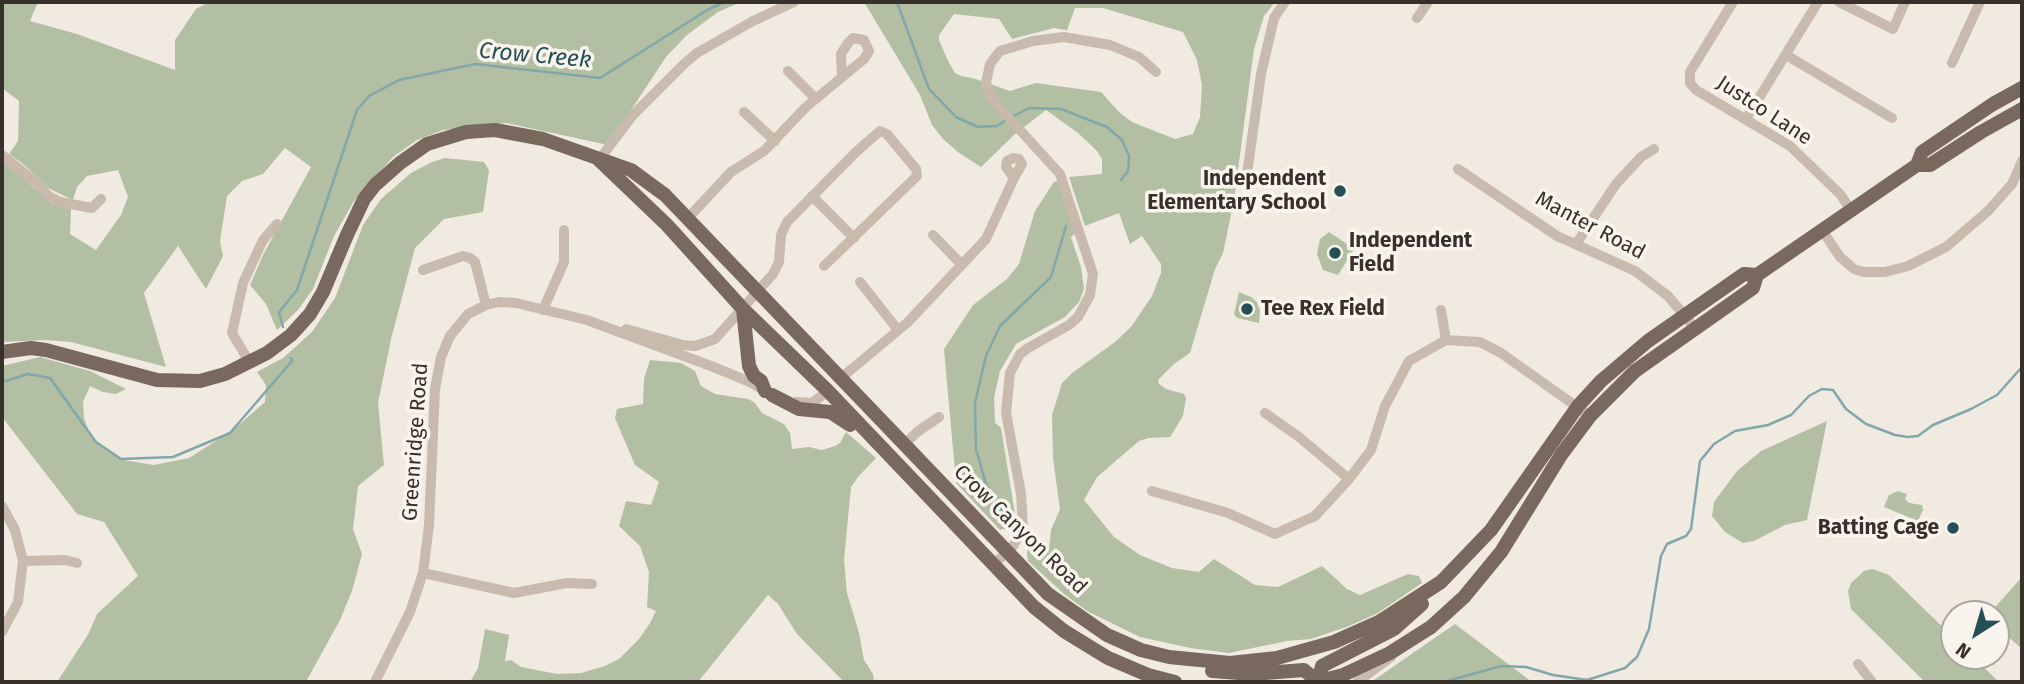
<!DOCTYPE html>
<html>
<head>
<meta charset="utf-8">
<style>
  body { margin:0 }
  #map { position:relative; width:2024px; height:684px; overflow:hidden; background:#f1eae1; font-family:"Fira Sans",sans-serif }
  canvas { display:block }
  .frame { position:absolute; inset:0; border:4px solid #37302b; pointer-events:none }
  .north { position:absolute; left:1940px; top:600px; width:70px; height:70px; box-sizing:border-box; background:#f9f4ed; border:2px solid #aba69f; border-radius:50%; rotate:217deg; font-size:19px; font-weight:700; line-height:28px; text-align:center; color:#37302b }
  .north::after { content:''; display:block; margin:auto; width:24px; height:32px; background:#244f55; clip-path:polygon(50% 0,100% 100%,50% 72%,0 100%) }
</style>
</head>
<body>
<div id="map">
<canvas width="2024" height="684"></canvas>
<div class="frame"></div>
<div class="north">N</div>
</div>
<script>
const ctx = document.querySelector('canvas').getContext('2d');
ctx.lineJoin = 'round';
function fill(path, color) {
  ctx.fillStyle = color;
  ctx.fill(path, 'evenodd');
}
function shape(rows) {
  const path = new Path2D();
  for (const r of rows) {
    path.moveTo(r[0], r[1]);
    for (let i = 2; i < r.length; i += 2) path.lineTo(r[i], r[i + 1]);
  }
  return path;
}
function trace(path, color, width, dash) {
  ctx.strokeStyle = color;
  ctx.lineWidth = width;
  ctx.lineCap = dash ? 'butt' : 'round';
  ctx.setLineDash(dash || []);
  ctx.stroke(path);
}
function write(font, color, halo, rows, align = 'center') {
  ctx.font = font + ' "Fira Sans",sans-serif';
  ctx.lineWidth = 7;
  ctx.setLineDash([]);
  ctx.textBaseline = 'middle';
  ctx.strokeStyle = halo;
  ctx.fillStyle = color;
  for (const [text, x, y, turn = 0] of rows) {
    ctx.save();
    ctx.translate(x, y);
    ctx.rotate((+turn || 0) * Math.PI / 180);
    ctx.textAlign = isNaN(turn) ? turn : align;
    if (halo) ctx.strokeText(text, 0, 0);
    ctx.fillText(text, 0, 0);
    ctx.restore();
  }
}
fill(shape([
  [2,2,38,2,30,21,77,34,175,70,175,40,196,9,209,2,741,2,718,12,687,35,666,57,608,145,506,123,443,130,417,140,393,157,354,201,334,236,313,289,298,310,277,330,266,304,250,285,263,255,311,167,285,148,263,174,242,181,227,196,220,241,223,256,206,289,178,246,144,293,166,367,71,342,45,340,2,342,2,159,52,204,71,209,70,234,96,250,121,215,128,197,118,170,87,176,77,187,73,200,50,189,23,164,9,154,18,141,19,101,2,88],
  [864,2,1275,2,1264,16,1254,49,1234,200,1223,253,1215,269,1190,353,1174,364,1158,380,1159,384,1166,389,1184,394,1186,398,1183,416,1170,437,1148,438,1139,441,1097,477,1084,500,1114,537,1140,555,1172,568,1199,572,1214,559,1255,585,1278,587,1322,566,1347,589,1360,595,1408,574,1419,576,1422,583,1378,613,1349,626,1311,639,1287,641,1229,653,1190,648,1140,637,1087,611,1064,594,1028,561,1027,553,1028,547,1045,554,1049,549,1051,530,1060,509,1053,459,1052,415,1062,383,1072,373,1115,342,1131,327,1152,296,1161,273,1161,264,1142,236,1130,244,1119,213,1085,226,1069,177,1102,174,1102,159,1097,151,1078,133,1046,110,1015,134,981,167,959,153,943,139,932,125,920,95],
  [1075,8,1103,8,1183,32,1197,60,1202,85,1200,117,1193,134,1175,139,1132,122,1119,112,1101,92,1036,83,1010,91,976,79,961,76,955,73,948,61,939,40,939,35,954,14,999,19,1012,39,1054,28,1067,30],
  [445,158,484,162,489,170,483,212,444,219,415,248,391,339,378,403,384,465,358,486,353,529,362,554,352,591,340,620,308,678,305,682,57,682,89,633,97,614,138,576,104,522,77,514,2,417,2,366,40,357,90,371,126,389,116,394,103,392,90,386,83,402,84,418,90,435,97,443,123,460,154,465,189,458,233,430,265,402,266,385,257,372,283,358,312,332,335,298,363,225,381,199,411,173,432,162],
  [1058,181,1076,233,1071,237,1081,267,1084,289,1079,302,1065,317,1016,344,1000,371,994,398,995,423,1001,428,1016,520,1012,527,1000,530,956,483,944,349,973,305,1007,279,1019,264,1035,211,1054,182],
  [1329,232,1353,248,1353,251,1338,275,1323,270,1317,254,1320,239],
  [1239,292,1251,297,1257,302,1260,311,1259,323,1237,318,1234,314],
  [650,360,681,363,695,371,701,386,715,394,748,399,754,402,762,413,784,424,790,433,792,449,809,447,822,450,835,446,840,443,846,432,876,458,858,477,851,487,844,560,847,593,859,633,864,660,873,674,874,682,844,682,797,634,778,604,768,595,698,682,470,682,478,668,485,629,509,635,505,661,511,660,521,667,557,674,581,673,605,666,619,659,639,639,650,623,656,611,647,607,649,572,640,546,619,526,626,501,651,505,659,482,635,465,615,418,617,409,643,404,644,379],
  [1827,421,1807,520,1785,525,1754,541,1743,543,1725,532,1712,516,1714,502,1737,471,1761,451],
  [1898,491,1907,494,1905,499,1909,503,1922,505,1923,510,1918,521,1884,507,1889,495],
  [1873,569,1889,575,1954,638,1954,656,1972,656,1999,682,1925,682,1851,609,1848,591,1851,583,1864,571],
  [2022,577,2022,649,1996,626,1996,614,1989,614],
  [1455,624,1532,682,1371,682,1400,662]
]), '#b3bfa2');
trace(shape([
  [897,2,929,89,956,117,978,127,997,126,1006,120],
  [1012,117,1029,108,1061,109,1107,127,1122,140,1129,156,1128,171,1121,180],
  [283,327,279,312,297,290,357,110,369,96,399,80,475,64,600,78,709,9,725,2],
  [2,382,28,374,50,378,96,442,121,459,173,457,230,433,292,361,291,358],
  [1006,518,986,484,976,449,975,403,986,356,1000,326,1051,277,1066,226],
  [1444,682,1501,666,1526,667,1553,675,1587,680,1625,668,1637,657,1649,629,1661,556,1667,544,1686,536,1691,529,1700,461,1714,444,1735,431,1768,425,1791,415,1809,396,1822,389,1833,390,1846,409,1866,424,1895,435,1908,437,1918,436,1933,425,1971,409,1997,395,2022,367]
]), '#82a7ab', 2.5);
trace(shape([
  [1733,2,1690,72,1690,83,1696,90,1790,146,1840,194,1851,210],
  [1839,2,1893,29,1905,2],
  [1417,18,1428,2],
  [1786,55,1892,118],
  [1952,63,1980,2],
  [788,71,816,99],
  [744,112,775,141],
  [1746,119,1818,2],
  [2,155,39,185,48,196,60,202,92,208,101,199],
  [1013,158,1019,159,1022,164,1014,178,1006,167,1007,161,1013,158],
  [599,160,633,115,685,63,697,53,753,21,794,2],
  [1458,169,1557,236,1635,271,1668,296,1695,328],
  [1246,181,1261,74,1274,18,1285,2],
  [812,196,854,238],
  [688,218,731,172,764,151,806,107,864,59,869,51,864,40,853,38,848,43,841,54,842,76],
  [1822,230,1840,257,1854,269,1864,272,1885,272,1908,266,1946,247,1988,211,2012,184,2022,161],
  [933,235,962,265],
  [1576,244,1616,184,1641,157,1654,149],
  [423,270,463,256,470,258,475,262,486,305],
  [860,282,898,330],
  [543,310,564,262,564,230],
  [1441,310,1446,340],
  [626,329,683,345,695,346,715,339,773,274,779,262,781,235,787,222,856,152,880,131,887,134,916,169,917,176,824,266],
  [250,363,232,333,243,283,263,240,277,224],
  [841,378,907,323,986,239,1014,178],
  [796,402,812,403,828,391],
  [1265,413,1299,437,1349,479],
  [904,445,917,432,939,417],
  [1152,491,1228,513,1275,534,1315,516,1349,479,1371,450,1385,406,1409,361,1446,340,1480,342,1501,353,1590,416],
  [2,506,15,530,23,561,18,602,2,632],
  [23,561,65,560,77,563],
  [993,565,1013,546,1023,528,1021,494,1006,413,1010,373,1020,354,1028,348,1069,325,1078,317,1090,295,1093,274,1060,174,999,107,990,94,986,83,990,64,1000,51,1033,41,1064,37,1110,45,1139,57,1156,72],
  [423,573,514,593,567,583,592,584],
  [1858,664,1872,682],
  [375,682,410,612,423,573,429,525,435,389,441,357,450,336,468,314,486,305,499,302,516,303,587,320,711,366,750,382,765,391],
  [1357,682,1391,657]
]), '#c8bbad', 10);
trace(shape([
  [599,160,667,225,743,309,828,391,1034,607,1064,631,1108,658,1148,675,1175,682],
  [1917,165,1930,165,1981,132,2022,109],
  [743,309,749,366,754,376,761,381,765,391],
  [2,352,31,348,46,350,157,380,200,381,225,374,267,353,291,335,310,314,323,292,347,235,364,199,375,185,400,163,427,144,466,132,495,130,543,139,631,170,665,195,1048,594,1107,635,1141,650,1169,657,1230,663,1277,658,1334,642,1379,622,1441,582,1491,530,1578,406,1601,381,1648,341,1744,274,1757,275],
  [772,395,799,409,830,412,850,425],
  [1212,671,1252,674,1304,670,1318,682],
  [1316,682,1343,675,1390,653,1431,627,1464,597,1501,552,1561,455,1590,416,1635,371,1753,288,1757,275,1917,165,1922,152,1993,104,2022,88],
  [1318,682,1322,666,1394,629,1422,604]
]), '#78685e', 14);
for (const [x, y, r, color] of [
  [1340,191,7,"#244f55"],
  [1335,253,7,"#244f55"],
  [1247,309,7,"#244f55"],
  [1953,528,7,"#244f55"]
]) {
  const dot = new Path2D();
  dot.arc(x, y, r, 0, 2 * Math.PI);
  ctx.fillStyle = color;
  ctx.fill(dot);
  trace(dot, '#f9f4ed', 2.5);
}
write('21px', '#37302b', '#f9f4ed', [
  ["Justco Lane",1764,111,33],
  ["Manter Road",1590,226,28],
  ["Greenridge Road",416,442,-86],
  ["Crow Canyon Road",1020,530,44]
]);
write('bold 21px', '#37302b', '#f9f4ed', [
  ["Independent",1326,179],
  ["Elementary School",1326,203],
  ["Independent",1349,241,"left"],
  ["Field",1349,265,"left"],
  ["Tee Rex Field",1261,309,"left"],
  ["Batting Cage",1939,528]
], 'right');
write('italic 23px', '#244f55', '#f9f4ed', [
  ["Crow Creek",535,56,5]
]);
</script>
</body>
</html>
